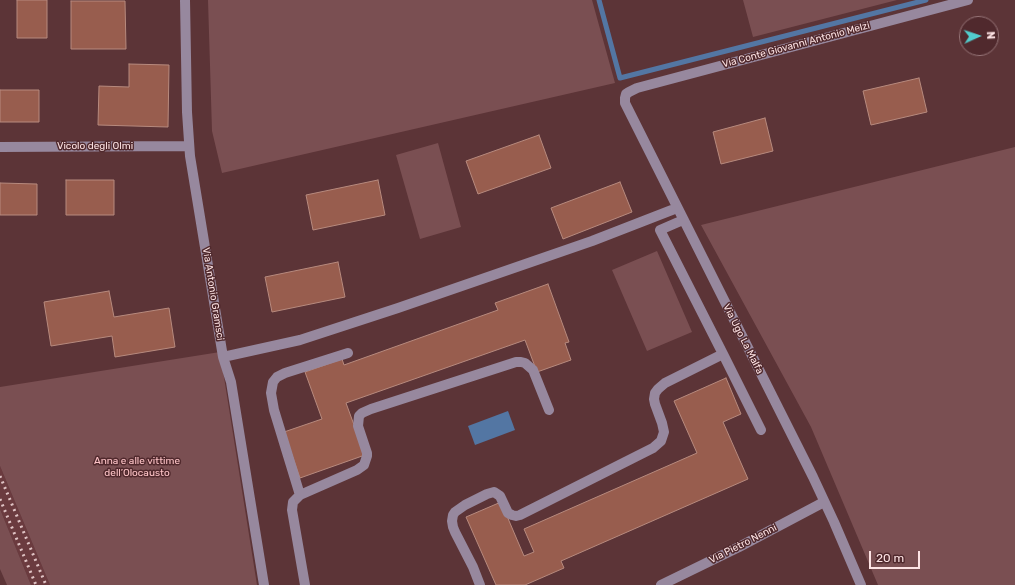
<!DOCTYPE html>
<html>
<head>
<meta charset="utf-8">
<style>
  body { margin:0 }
  #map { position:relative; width:1015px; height:585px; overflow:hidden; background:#5c3437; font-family:Rubik,sans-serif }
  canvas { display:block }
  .north { position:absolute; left:959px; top:16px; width:40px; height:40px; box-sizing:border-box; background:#50292d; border:1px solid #957376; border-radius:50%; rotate:87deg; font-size:11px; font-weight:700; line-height:16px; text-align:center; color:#fde3e4 }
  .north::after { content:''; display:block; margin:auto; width:14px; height:18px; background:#52cdcd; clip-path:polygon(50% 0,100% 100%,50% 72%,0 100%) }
  .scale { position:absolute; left:869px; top:551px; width:51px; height:18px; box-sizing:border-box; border:2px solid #fde3e4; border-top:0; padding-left:5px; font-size:12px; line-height:14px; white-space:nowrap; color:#fde3e4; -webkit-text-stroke:3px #50292d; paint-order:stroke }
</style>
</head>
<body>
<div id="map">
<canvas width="1015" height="585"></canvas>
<div class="north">N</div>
<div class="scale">20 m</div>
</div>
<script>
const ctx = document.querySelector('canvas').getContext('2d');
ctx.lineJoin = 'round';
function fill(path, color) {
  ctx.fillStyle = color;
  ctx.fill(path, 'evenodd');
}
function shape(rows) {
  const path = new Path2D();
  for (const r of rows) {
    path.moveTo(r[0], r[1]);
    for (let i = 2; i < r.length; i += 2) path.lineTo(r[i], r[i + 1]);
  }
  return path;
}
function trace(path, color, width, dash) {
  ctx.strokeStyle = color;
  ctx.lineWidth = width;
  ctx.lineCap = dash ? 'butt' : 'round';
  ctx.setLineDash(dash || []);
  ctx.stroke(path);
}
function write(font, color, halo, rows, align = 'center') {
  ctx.font = font + ' Rubik,sans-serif';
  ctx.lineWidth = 3;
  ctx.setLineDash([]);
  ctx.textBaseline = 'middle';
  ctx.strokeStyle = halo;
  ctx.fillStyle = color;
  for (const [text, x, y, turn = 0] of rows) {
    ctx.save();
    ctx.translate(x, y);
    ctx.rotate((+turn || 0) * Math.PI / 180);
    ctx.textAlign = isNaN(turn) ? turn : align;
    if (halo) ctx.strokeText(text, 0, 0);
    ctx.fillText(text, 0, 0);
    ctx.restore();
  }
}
fill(shape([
  [0,466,50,585,31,585,0,509]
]), '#6b3b3f');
fill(shape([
  [208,0,592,0,615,83,222,173,212,131],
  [743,0,897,0,753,37],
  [438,143,461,227,420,239,396,155],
  [1015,147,1015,585,878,585,811,427,701,225],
  [657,251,692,332,647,351,612,270],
  [220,352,257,585,50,585,0,466,0,387],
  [0,509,31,585,7,585,0,569]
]), '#7a4f52');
fill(shape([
  [508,411,515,430,475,445,468,426]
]), '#5376a3');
trace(shape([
  [599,0,620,78,926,0]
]), '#5376a3', 5);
const building = shape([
  [17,0,47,0,47,38,17,38,17,0],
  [71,1,125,1,126,49,71,49,71,1],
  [129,64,169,65,168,127,98,125,99,86,129,87,129,64],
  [919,78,927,112,871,125,863,91,919,78],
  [0,90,39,90,39,122,0,122,0,90],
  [765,118,773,151,721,164,713,132,765,118],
  [539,135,551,168,478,194,466,161,539,135],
  [66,180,114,180,114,215,66,215,66,180],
  [378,180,385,215,313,230,306,195,378,180],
  [620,182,632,212,563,239,551,208,620,182],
  [0,183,37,184,37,215,0,215,0,183],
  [338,262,345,297,272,312,265,277,338,262],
  [548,284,569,342,565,343,571,360,537,372,525,340,346,403,365,455,300,478,284,432,322,419,305,372,342,359,344,365,498,310,495,303,548,284],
  [109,291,114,317,169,308,175,347,115,357,112,336,51,346,44,302,109,291],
  [726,378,741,414,723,422,748,479,561,561,564,568,525,585,496,585,466,517,501,502,524,556,534,552,524,529,697,453,674,401,726,378]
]);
fill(building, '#985d4e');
trace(building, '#b78a7e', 1);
trace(shape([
  [185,0,187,112,190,156,223,357,231,382,264,585],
  [0,147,189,146],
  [683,220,660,230,723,354],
  [223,357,300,340,398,308,592,241,677,208],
  [300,495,274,410,271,393,273,382,277,377,285,373,348,353],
  [305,585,292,510,293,502,300,495,357,470,364,465,367,456,367,453,358,426,359,416,362,413,371,409,516,362,521,362,525,363,533,370,549,410],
  [480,585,473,567,455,532,453,527,452,521,453,515,455,512,465,505,487,494,494,492,500,496,508,513,512,515,516,516,520,515,653,448,661,441,664,432,662,423,655,404,654,399,655,393,658,389,665,383,723,354,761,430],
  [661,585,739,547,824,502],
  [861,585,834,522,813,477,627,107,625,103,625,98,626,94,629,92,637,88,968,0]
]), '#97889e', 10);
trace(shape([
  [0,476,46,585],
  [0,499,36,585]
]), '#dfc3c4', 3, [2, 4]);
write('10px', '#fde3e4', '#50292d', [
  ["Via Conte Giovanni Antonio Melzi",796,45,-15],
  ["Vicolo degli Olmi",95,146],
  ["Via Antonio Gramsci",213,294,81],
  ["Via Ugo La Malfa",743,339,63],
  ["Via Pietro Nenni",743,544,-27]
]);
write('10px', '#fec4c7', '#50292d', [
  ["Anna e alle vittime",137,461],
  ["dell’Olocausto",137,473]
]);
</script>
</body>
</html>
